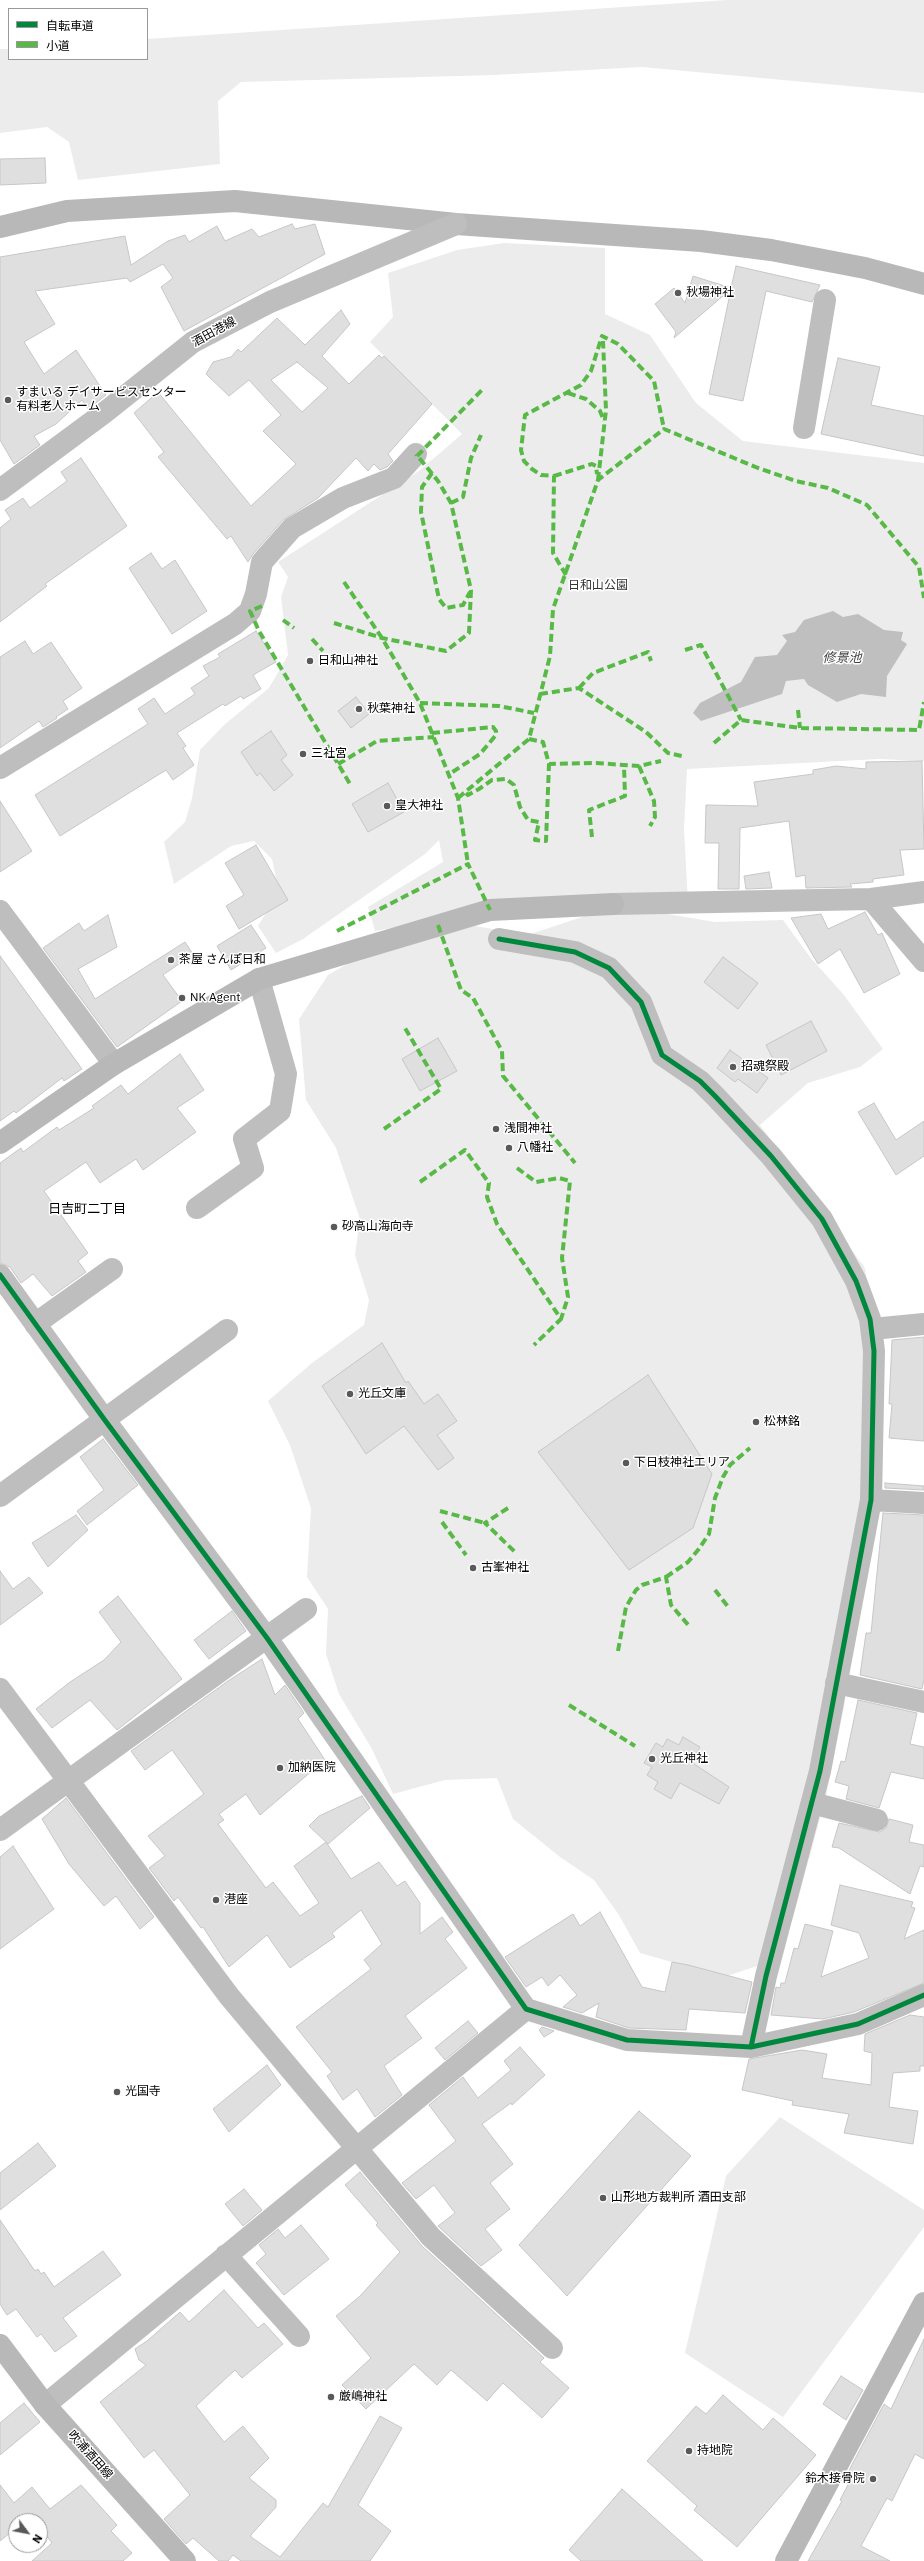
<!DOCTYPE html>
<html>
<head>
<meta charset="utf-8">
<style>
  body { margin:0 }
  #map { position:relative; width:924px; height:2561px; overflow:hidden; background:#fff; font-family:"IBM Plex Sans","Noto Sans JP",sans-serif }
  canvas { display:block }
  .legend { position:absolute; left:8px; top:8px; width:140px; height:52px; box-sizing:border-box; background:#fff; border:1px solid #999; margin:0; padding:5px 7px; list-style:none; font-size:12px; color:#000 }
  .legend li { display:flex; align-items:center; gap:8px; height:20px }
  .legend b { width:20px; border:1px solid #999 }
  .north { position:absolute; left:8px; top:2513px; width:40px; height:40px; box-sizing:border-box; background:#fff; border:1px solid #999; border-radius:50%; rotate:122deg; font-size:11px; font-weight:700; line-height:16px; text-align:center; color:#000 }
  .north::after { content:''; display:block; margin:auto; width:14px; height:18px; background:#595959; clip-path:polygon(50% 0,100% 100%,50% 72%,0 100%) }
</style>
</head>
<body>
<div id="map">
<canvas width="924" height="2561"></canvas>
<ul class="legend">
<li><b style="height:5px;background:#00873e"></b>自転車道</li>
<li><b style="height:5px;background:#58b947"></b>小道</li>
</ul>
<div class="north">N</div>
</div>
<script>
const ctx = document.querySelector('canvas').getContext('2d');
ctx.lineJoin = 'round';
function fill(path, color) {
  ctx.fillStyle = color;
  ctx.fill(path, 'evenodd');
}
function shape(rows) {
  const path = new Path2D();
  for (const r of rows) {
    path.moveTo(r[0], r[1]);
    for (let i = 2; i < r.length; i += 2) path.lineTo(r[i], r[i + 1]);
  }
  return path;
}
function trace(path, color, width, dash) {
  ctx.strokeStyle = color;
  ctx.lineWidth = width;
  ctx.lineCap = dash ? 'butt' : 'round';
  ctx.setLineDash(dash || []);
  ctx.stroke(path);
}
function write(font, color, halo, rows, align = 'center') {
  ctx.font = font + ' "IBM Plex Sans","Noto Sans JP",sans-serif';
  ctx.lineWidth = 3;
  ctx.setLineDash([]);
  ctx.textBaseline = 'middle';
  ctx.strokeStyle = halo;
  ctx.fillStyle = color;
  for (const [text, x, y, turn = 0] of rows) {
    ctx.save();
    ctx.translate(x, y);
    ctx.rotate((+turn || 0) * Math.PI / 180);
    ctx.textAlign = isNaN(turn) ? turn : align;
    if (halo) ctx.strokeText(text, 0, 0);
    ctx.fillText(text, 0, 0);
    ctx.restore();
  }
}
fill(shape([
  [727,0,924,0,924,93,642,67,494,75,241,82,218,101,220,164,78,180,69,142,47,127,0,133,0,49,9,49,9,59,147,59,147,39],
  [504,243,605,248,605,314,650,335,696,403,743,441,924,463,924,761,879,759,687,769,684,830,688,902,512,906,375,931,368,907,443,862,439,840,425,854,303,939,276,953,258,926,279,892,272,859,254,841,231,846,174,884,164,842,185,822,192,798,200,750,224,725,269,688,288,655,281,597,288,577,278,562,419,471,462,434,370,342,393,317,388,273,457,250],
  [644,910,715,922,783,920,810,957,844,995,883,1049,860,1067,808,1083,760,1125,865,1268,883,1443,862,1540,854,1633,844,1707,826,1796,793,1918,766,1963,724,1977,640,1953,619,1915,594,1880,560,1857,513,1819,497,1778,445,1780,393,1794,372,1749,339,1694,326,1654,328,1609,307,1577,311,1508,290,1445,268,1401,312,1363,364,1325,369,1300,355,1255,360,1219,336,1148,306,1100,299,1019,328,975,361,956,475,926,528,935,585,916],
  [780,2117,924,2210,924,2227,783,2417,685,2353,726,2176]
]), '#ececec');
fill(shape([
  [833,611,843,617,858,614,884,630,903,632,901,640,907,644,887,676,886,697,861,694,837,702,808,685,804,679,786,681,782,694,701,721,693,713,700,703,741,682,755,657,777,655,787,641,782,635,795,632,804,620]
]), '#bfbfbf');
const building = shape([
  [45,158,46,183,0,185,0,159,45,158],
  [292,224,295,229,315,224,325,254,184,331,161,287,173,278,163,264,130,282,127,278,35,291,55,324,24,342,44,374,76,350,106,395,88,409,82,400,56,424,34,436,40,445,14,464,0,440,0,257,125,236,131,265,168,241,185,235,189,242,217,226,225,241,252,229,259,237,292,224],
  [736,266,820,285,812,302,766,291,743,401,709,394,731,289,674,338,676,332,655,304,674,288,685,303,693,276,731,288,736,266],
  [341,310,350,324,322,356,349,384,379,355,382,358,384,356,432,404,388,454,393,461,387,467,380,470,374,464,368,471,356,458,318,498,283,520,253,554,248,562,231,536,227,539,158,457,164,452,134,413,158,392,251,506,296,464,263,431,281,415,249,380,229,396,206,374,213,362,231,357,238,349,241,352,277,318,305,345,341,310],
  [297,362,328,388,302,412,271,380,297,362],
  [838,358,880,367,871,405,924,416,924,456,821,434,838,358],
  [81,458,127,526,45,584,47,586,0,622,0,528,11,519,5,510,23,498,30,508,67,481,61,472,81,458],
  [151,553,162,569,175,560,207,611,172,634,129,568,151,553],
  [256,631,276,662,253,675,261,689,243,699,241,696,225,706,223,704,177,733,186,746,183,748,194,765,173,780,166,770,60,836,35,795,148,724,138,709,154,698,165,714,195,694,191,688,209,676,203,666,220,657,218,654,256,631],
  [25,641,33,654,51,642,82,688,63,701,68,709,56,717,57,718,43,727,39,721,0,748,0,657,25,641],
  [356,697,369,714,351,728,338,711,356,697],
  [271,731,287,755,281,760,293,775,274,791,260,773,257,776,241,752,271,731],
  [922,761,924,849,900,850,904,875,873,879,873,882,850,884,852,887,806,888,805,875,796,877,789,821,740,828,739,889,718,889,719,843,705,843,706,805,758,806,754,782,813,774,813,770,836,766,866,769,866,762,922,761],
  [388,783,404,812,368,832,352,804,388,783],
  [0,801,32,851,0,872,0,801],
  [256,845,288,900,239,929,226,906,244,895,225,863,256,845],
  [769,872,772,888,746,889,744,876,769,872],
  [865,912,878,935,882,933,900,974,864,993,840,949,818,964,791,918,821,914,828,929,865,912],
  [108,915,117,947,78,969,95,999,185,942,193,954,163,975,182,1001,117,1047,43,948,79,923,84,931,108,915],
  [251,925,266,948,231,970,217,946,251,925],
  [0,956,82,1069,64,1081,62,1078,16,1113,14,1111,0,1121,0,956],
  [723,957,758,983,738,1009,704,982,723,957],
  [811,1021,827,1051,781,1075,766,1045,811,1021],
  [438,1038,457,1071,420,1091,402,1059,438,1038],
  [730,1050,768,1078,757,1093,738,1079,735,1082,717,1068,730,1050],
  [180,1054,204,1090,177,1108,196,1132,143,1170,136,1159,100,1183,86,1162,44,1191,88,1253,78,1261,86,1272,52,1296,33,1274,21,1283,10,1267,0,1263,0,1163,21,1148,23,1152,57,1127,59,1130,94,1108,92,1106,121,1085,128,1094,180,1054],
  [874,1103,896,1140,924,1121,924,1156,896,1175,858,1112,874,1103],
  [924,1337,924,1441,889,1438,892,1404,889,1404,892,1340,924,1337],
  [382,1343,406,1383,408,1381,424,1404,438,1394,457,1421,437,1435,454,1458,438,1470,404,1426,366,1454,322,1386,382,1343],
  [648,1375,712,1474,693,1528,629,1570,538,1452,648,1375],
  [103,1439,138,1485,87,1525,77,1511,104,1490,80,1457,103,1439],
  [885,1483,924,1486,924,1490,885,1488,885,1483],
  [883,1513,924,1515,924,1680,922,1689,860,1675,866,1633,871,1633,883,1513],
  [76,1515,88,1530,48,1567,32,1543,76,1515],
  [0,1571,13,1589,29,1577,43,1593,0,1625,0,1571],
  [118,1596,182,1679,117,1730,90,1700,52,1728,36,1709,70,1682,104,1660,121,1642,99,1612,118,1596],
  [232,1611,246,1631,209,1659,194,1640,232,1611],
  [262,1659,275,1695,285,1685,304,1713,298,1719,325,1760,260,1815,246,1794,219,1814,224,1820,218,1824,266,1888,273,1882,300,1916,319,1903,294,1866,326,1842,351,1879,379,1862,397,1886,405,1881,420,1903,420,1934,442,1917,453,1932,445,1939,467,1968,405,2016,422,2038,384,2066,402,2095,375,2117,357,2089,343,2100,327,2076,332,2072,296,2027,371,1969,364,1960,382,1944,361,1910,332,1933,335,1937,290,1968,267,1935,229,1967,203,1927,201,1928,178,1897,174,1901,149,1868,165,1856,148,1836,204,1794,172,1750,145,1770,131,1751,228,1681,262,1659],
  [858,1700,917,1713,910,1744,924,1747,924,1779,891,1772,879,1808,846,1799,849,1786,835,1782,841,1761,845,1762,858,1700],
  [683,1737,700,1747,691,1762,729,1787,719,1804,680,1783,671,1799,654,1789,658,1782,647,1775,652,1767,644,1763,656,1743,663,1747,667,1739,679,1745,683,1737],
  [362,1796,370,1808,328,1844,309,1826,319,1816,362,1796],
  [66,1798,154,1917,140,1929,116,1896,104,1906,69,1864,42,1819,66,1798],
  [889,1819,913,1825,909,1842,924,1845,924,1867,920,1866,910,1894,839,1848,832,1847,839,1823,880,1832,886,1828,889,1819],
  [13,1846,54,1909,0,1949,0,1857,13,1846],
  [840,1885,913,1902,911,1907,915,1908,904,1939,924,1930,924,1983,854,2012,823,2019,771,2015,776,1987,780,1988,781,1983,785,1983,794,1948,798,1949,805,1924,833,1931,821,1977,869,1958,859,1933,831,1925,840,1885],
  [600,1912,642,1987,665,1992,672,1962,688,1965,752,1982,745,2013,689,2009,686,2030,629,2028,596,2017,599,2003,582,2013,563,2007,577,1995,560,1975,548,1986,542,1977,526,1987,505,1957,573,1914,580,1926,600,1912],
  [910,2015,924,2017,924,2066,920,2066,920,2071,893,2073,889,2107,918,2111,913,2144,844,2133,849,2114,792,2105,793,2101,742,2090,749,2059,802,2050,827,2054,822,2078,871,2085,872,2053,864,2051,865,2034,910,2015],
  [468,2021,478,2033,445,2060,435,2048,468,2021],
  [542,2027,554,2031,544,2037,539,2030,542,2027],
  [520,2047,545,2075,512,2105,511,2103,482,2124,513,2164,490,2183,510,2209,485,2229,502,2250,481,2266,438,2226,455,2213,434,2185,416,2199,402,2183,456,2141,429,2105,463,2077,478,2098,511,2070,504,2061,520,2047],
  [267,2065,281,2085,229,2132,213,2109,267,2065],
  [639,2111,691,2156,567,2296,519,2245,639,2111],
  [38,2143,56,2166,0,2210,0,2173,38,2143],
  [360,2172,422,2246,544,2358,540,2362,569,2388,542,2418,503,2383,487,2401,451,2370,437,2385,414,2364,366,2409,342,2385,371,2358,336,2316,360,2296,400,2252,376,2225,378,2223,345,2185,360,2172],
  [244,2189,262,2210,243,2226,225,2204,244,2189],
  [0,2220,35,2271,38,2269,41,2274,44,2272,54,2287,103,2251,121,2275,63,2318,77,2336,55,2352,41,2334,37,2337,16,2309,7,2315,0,2304,0,2220],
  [301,2225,329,2259,284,2295,256,2263,266,2254,259,2245,278,2229,285,2238,301,2225],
  [224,2290,258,2328,264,2323,283,2344,242,2378,235,2370,196,2406,224,2442,243,2426,269,2458,249,2478,276,2500,276,2507,251,2535,251,2537,280,2557,323,2503,328,2507,380,2416,402,2428,358,2505,391,2531,370,2561,241,2561,233,2555,228,2561,219,2561,193,2538,186,2544,164,2519,190,2495,154,2450,144,2458,100,2402,146,2365,139,2360,135,2349,147,2341,180,2312,189,2322,224,2290],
  [924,2339,924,2459,915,2454,892,2501,887,2498,861,2546,890,2561,808,2561,842,2501,840,2500,851,2479,846,2476,884,2404,891,2409,924,2339],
  [841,2376,863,2390,846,2420,823,2404,841,2376],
  [723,2395,763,2430,773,2418,816,2455,737,2547,694,2510,697,2506,647,2461,696,2406,706,2414,723,2395],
  [24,2403,40,2422,0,2455,0,2423,24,2403],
  [0,2485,14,2503,32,2487,50,2509,81,2485,117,2525,111,2531,132,2553,123,2561,32,2561,52,2543,40,2527,40,2521,36,2521,31,2515,25,2521,16,2521,16,2528,0,2541,0,2485],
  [622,2489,679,2540,703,2561,581,2561,569,2550,622,2489]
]);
fill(building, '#dfdfdf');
trace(building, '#c7c7c7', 1);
trace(shape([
  [804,428,825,300],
  [0,768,235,624,250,611,256,594,262,562,292,528,343,498,394,478,416,454],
  [871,899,924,961],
  [613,904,871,899,924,892],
  [0,911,114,1064],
  [499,939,575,952,609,968,641,1002,662,1055,700,1081,715,1096,771,1156,822,1219,856,1281,870,1319,874,1351,871,1500,820,1771,766,1976,751,2047],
  [197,1208,253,1168,244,1139,280,1111,286,1074,259,979],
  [0,1275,104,1419,267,1638,526,2009,627,2040,751,2047,858,2024,924,1995],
  [35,1324,112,1269],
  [872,1329,924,1324],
  [0,1496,227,1330],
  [871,1500,924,1503],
  [836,1683,924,1702],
  [0,1689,229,1996,431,2237,552,2348],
  [812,1803,877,1820],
  [0,1830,306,1609],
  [226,2255,299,2336],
  [45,2405,526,2009]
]), '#bebebe', 22);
trace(shape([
  [0,227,67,211,235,201,456,224,701,241,771,250,865,268,924,284],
  [0,1143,114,1064,259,979,490,910,613,904],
  [0,2345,45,2405,185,2561],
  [786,2561,924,2303]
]), '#b8b8b8', 22);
trace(shape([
  [0,490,104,413,193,342,270,302,456,224]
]), '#bebebe', 22);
trace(shape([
  [568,393,586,399,600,411,604,421],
  [417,456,483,389],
  [432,473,422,487,421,512,439,599,446,608,463,605,470,592],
  [554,476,592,464,596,466,597,474],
  [598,480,606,410,603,341],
  [451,503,463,497,471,458,481,435],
  [566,575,553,553,554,476,541,475,532,469,524,461,521,450,525,415,581,385,591,371,602,336,618,344,654,381,664,429],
  [344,582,382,638,420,703,458,798,468,864],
  [262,606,250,611,259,631,350,784],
  [283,620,294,628],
  [334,623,382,638,446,651,469,633,471,590,451,503,438,481,416,454],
  [312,639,323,651],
  [685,650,701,645,741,720],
  [579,688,593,673,648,652,651,661],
  [540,694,579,688,646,732,668,753,682,756],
  [420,703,499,706,534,713],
  [798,710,800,728],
  [432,733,493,727,496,731,496,735,480,754,448,775],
  [529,739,543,742,549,764,596,763,639,766,661,761],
  [714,743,741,720,800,728,919,730,924,702],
  [338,764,377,741,434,737],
  [639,766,654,801,655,817,650,826],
  [466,793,468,795,479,789,492,780,506,779,514,785,520,807,528,820,539,822,535,840,546,841,549,764],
  [458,798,529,739,550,656,553,609,598,480,664,429,758,468,796,481,828,488,867,505,919,567,924,598],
  [592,837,589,810,625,796,624,766],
  [438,925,461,990,473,998,502,1051,503,1076,575,1163],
  [337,931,468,864,490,910],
  [384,1129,441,1089,405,1028],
  [517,1168,536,1182,559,1178,570,1181,562,1258,568,1297,561,1319],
  [420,1182,465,1150,489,1183,487,1197,497,1224,561,1319,534,1345],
  [508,1508,485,1523,515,1552],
  [440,1511,485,1523],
  [442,1522,466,1555],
  [666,1577,688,1562,698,1550,709,1534,715,1498,723,1477,730,1465,750,1448],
  [715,1590,729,1608],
  [618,1651,626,1607,636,1590,642,1585,666,1577,671,1605,690,1627],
  [569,1705,635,1746]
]), '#58b947', 4, [8, 4]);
trace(shape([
  [499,939,575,952,609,968,641,1002,662,1055,700,1081,715,1096,771,1156,822,1219,856,1281,870,1319,874,1351,871,1500,820,1771,766,1976,751,2047],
  [0,1275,104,1419,267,1638,526,2009,627,2040,751,2047,858,2024,924,1995]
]), '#00873e', 5);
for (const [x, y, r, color] of [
  [678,293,4,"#595959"],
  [8,400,4,"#595959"],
  [310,661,4,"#595959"],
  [359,709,4,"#595959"],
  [303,754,4,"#595959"],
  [387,806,4,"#595959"],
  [171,960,4,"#595959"],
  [182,998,4,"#595959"],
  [733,1067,4,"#595959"],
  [496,1129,4,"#595959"],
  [509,1148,4,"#595959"],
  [334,1227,4,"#595959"],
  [350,1394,4,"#595959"],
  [756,1422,4,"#595959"],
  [626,1463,4,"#595959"],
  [473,1568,4,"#595959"],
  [652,1759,4,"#595959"],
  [280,1768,4,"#595959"],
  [216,1900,4,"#595959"],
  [117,2092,4,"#595959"],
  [603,2198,4,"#595959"],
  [331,2397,4,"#595959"],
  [689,2451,4,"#595959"],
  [873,2479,4,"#595959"]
]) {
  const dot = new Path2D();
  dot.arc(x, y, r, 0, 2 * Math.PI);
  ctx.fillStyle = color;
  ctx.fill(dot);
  trace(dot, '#fff', 1.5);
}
write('12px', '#000', '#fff', [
  ["秋場神社",686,293],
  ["すまいる デイサービスセンター",16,393],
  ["有料老人ホーム",16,407],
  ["日和山神社",318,661],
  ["秋葉神社",367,709],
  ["三社宮",311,754],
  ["皇大神社",395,806],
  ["茶屋 さんぽ日和",179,960],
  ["NK Agent",190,998],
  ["招魂祭殿",741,1067],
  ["浅間神社",504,1129],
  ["八幡社",517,1148],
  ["砂高山海向寺",342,1227],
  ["光丘文庫",358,1394],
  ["松林銘",764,1422],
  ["下日枝神社エリア",634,1463],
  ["古峯神社",481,1568],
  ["光丘神社",660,1759],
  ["加納医院",288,1768],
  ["港座",224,1900],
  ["光国寺",125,2092],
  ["山形地方裁判所 酒田支部",611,2198],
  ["厳嶋神社",339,2397],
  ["持地院",697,2451],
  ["鈴木接骨院",865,2479,"right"]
], 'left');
write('12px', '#000', '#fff', [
  ["酒田港線",214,332,-29],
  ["吹浦酒田線",90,2455,48]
]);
write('12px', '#333', '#fff', [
  ["日和山公園",598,586]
]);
write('italic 13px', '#444', '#fff', [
  ["修景池",842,658]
]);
write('13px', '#000', '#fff', [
  ["日吉町二丁目",87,1209]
]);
</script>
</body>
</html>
